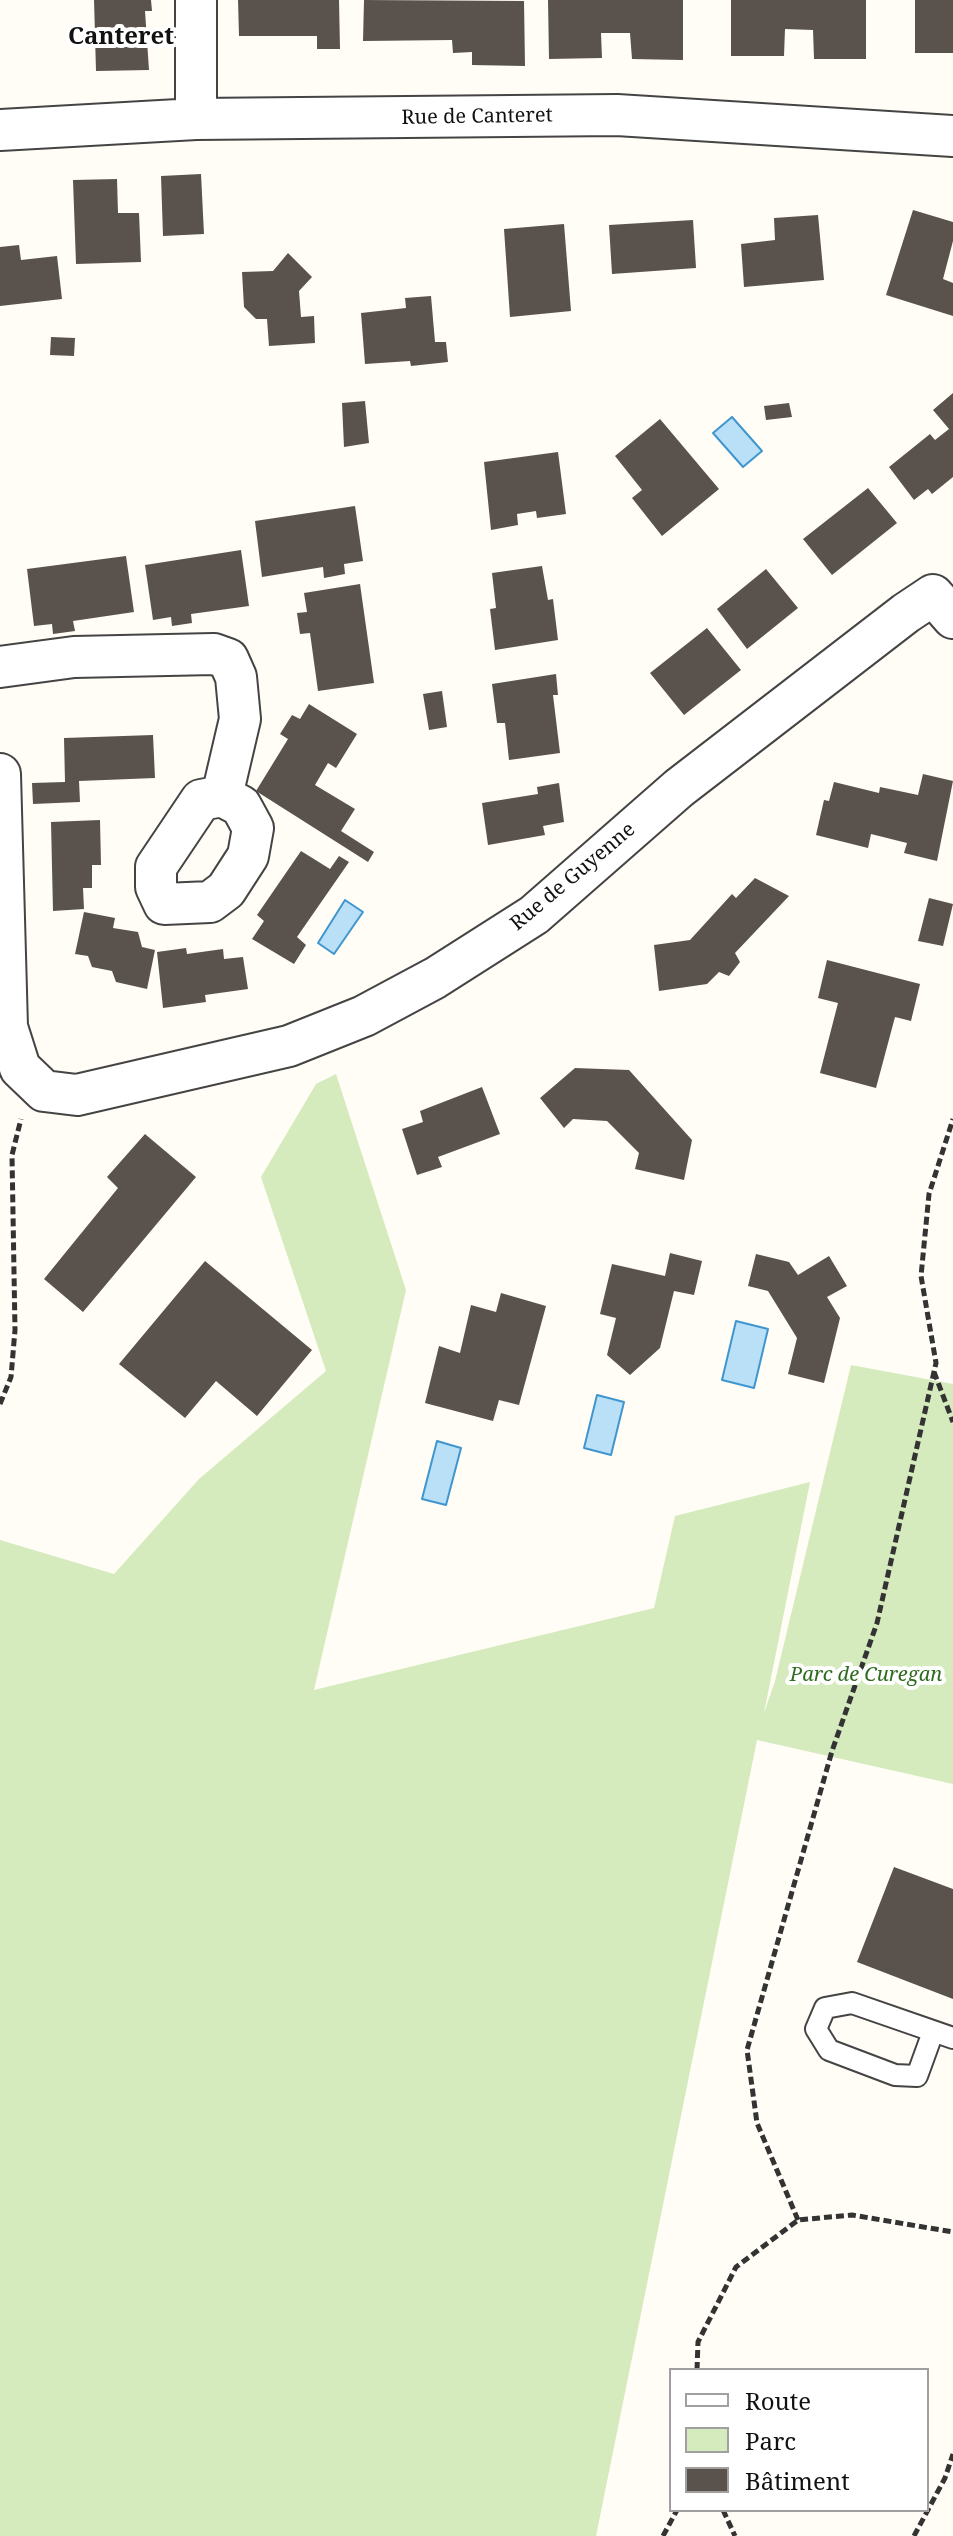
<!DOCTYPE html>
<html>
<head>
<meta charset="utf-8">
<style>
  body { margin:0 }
  #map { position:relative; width:953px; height:2536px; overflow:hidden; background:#fffdf5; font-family:"Noto Serif",serif }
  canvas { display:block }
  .legend { position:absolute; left:669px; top:2368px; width:260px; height:144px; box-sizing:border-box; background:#fff; border:2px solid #a0a0a0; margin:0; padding:10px 14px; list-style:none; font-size:24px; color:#111 }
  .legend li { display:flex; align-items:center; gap:16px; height:40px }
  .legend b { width:40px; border:2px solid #a0a0a0 }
</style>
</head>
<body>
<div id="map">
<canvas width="953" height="2536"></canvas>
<ul class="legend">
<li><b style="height:10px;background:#fff"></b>Route</li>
<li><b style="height:22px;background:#d5ebbd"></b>Parc</li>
<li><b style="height:22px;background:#5a524d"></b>Bâtiment</li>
</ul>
</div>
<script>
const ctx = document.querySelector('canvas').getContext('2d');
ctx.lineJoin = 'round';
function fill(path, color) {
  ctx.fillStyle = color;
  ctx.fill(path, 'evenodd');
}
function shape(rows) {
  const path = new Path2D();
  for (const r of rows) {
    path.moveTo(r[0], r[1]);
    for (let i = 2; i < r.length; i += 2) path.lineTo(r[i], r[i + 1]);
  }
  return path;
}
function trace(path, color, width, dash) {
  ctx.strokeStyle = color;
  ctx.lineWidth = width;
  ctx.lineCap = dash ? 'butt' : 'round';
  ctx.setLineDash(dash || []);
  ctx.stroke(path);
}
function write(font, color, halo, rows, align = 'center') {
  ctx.font = font + ' "Noto Serif",serif';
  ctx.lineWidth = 8;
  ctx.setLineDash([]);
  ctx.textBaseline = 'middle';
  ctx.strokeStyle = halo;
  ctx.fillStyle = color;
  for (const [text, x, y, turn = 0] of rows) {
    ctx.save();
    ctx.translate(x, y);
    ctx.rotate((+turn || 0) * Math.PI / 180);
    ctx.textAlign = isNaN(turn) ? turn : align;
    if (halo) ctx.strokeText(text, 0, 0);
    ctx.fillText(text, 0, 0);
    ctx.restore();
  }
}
fill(shape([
  [336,1074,406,1290,314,1690,654,1608,675,1516,810,1482,764,1713,775,1681,851,1365,953,1384,953,1784,757,1740,596,2536,0,2536,0,1540,114,1574,199,1479,326,1371,261,1177,316,1084]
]), '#d5ebbd');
const water = shape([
  [732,417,762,451,743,467,713,433,732,417],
  [345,900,363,912,334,954,318,943,345,900],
  [736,1321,768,1329,754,1388,722,1380,736,1321],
  [597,1395,624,1402,611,1455,584,1448,597,1395],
  [437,1441,461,1448,446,1505,422,1499,437,1441]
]);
fill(water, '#b9e0f7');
trace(water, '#3f96cf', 2);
fill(shape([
  [94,0,151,0,152,11,145,11,149,70,96,71],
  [238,0,339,0,340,49,317,49,317,36,239,36],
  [364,0,524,1,525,66,472,65,472,52,453,53,452,40,363,41],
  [548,0,683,0,683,60,632,59,630,33,601,33,602,58,549,59],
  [731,0,866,0,866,59,814,59,813,30,785,29,784,56,731,56],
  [915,0,953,0,953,53,915,53],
  [201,174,204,234,163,236,161,176],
  [117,179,118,213,139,213,141,262,76,264,73,180],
  [913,210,953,222,953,241,943,279,953,283,953,316,886,295],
  [818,215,824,280,744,287,741,244,775,240,774,218],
  [693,220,696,268,612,274,609,225],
  [564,224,571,311,510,317,504,229],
  [19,245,21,260,57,256,62,299,0,306,0,247],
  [288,253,312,277,299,291,301,317,314,316,315,343,269,346,267,319,256,319,244,307,242,272,273,271],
  [431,296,435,342,446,342,448,362,411,366,410,361,365,364,361,313,406,308,405,298],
  [51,337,75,338,74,356,50,355],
  [953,393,953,477,932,494,928,489,914,500,889,467,930,434,935,440,949,429,933,410],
  [365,401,369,443,344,447,342,403],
  [789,403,792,417,766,420,764,406],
  [660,419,719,489,662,536,632,498,642,490,615,456],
  [558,452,566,514,537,518,536,511,517,514,518,525,491,530,484,462],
  [868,488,897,523,832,575,803,539],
  [355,506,363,561,344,564,345,574,324,578,323,567,262,577,255,521],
  [241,550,249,606,191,614,192,623,172,626,171,617,153,620,145,565],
  [126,556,134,612,73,621,75,631,53,634,52,624,34,626,27,569],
  [542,566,548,600,553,599,558,640,495,650,490,609,496,608,492,573],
  [766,569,798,608,747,649,717,609],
  [360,584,374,683,318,691,310,633,300,634,297,613,307,612,304,593],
  [707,628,741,670,684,715,650,673],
  [556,674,558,695,553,695,560,753,509,760,505,723,497,723,492,684],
  [442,691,447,727,429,730,423,694],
  [309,704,357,734,336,768,328,763,315,785,355,809,341,831,374,852,368,862,256,791,288,739,280,734,292,715,300,719],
  [153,735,155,778,79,781,80,802,33,804,32,783,65,782,64,738],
  [923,774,953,781,937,861,904,853,907,843,871,834,868,848,816,835,824,800,829,801,834,782,879,793,880,787,918,795],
  [559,783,564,822,543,826,545,835,488,845,482,803,538,794,537,787],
  [100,820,101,865,92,865,92,888,83,888,84,909,53,911,51,822],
  [301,851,330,869,339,856,349,862,297,937,306,945,294,964,252,939,264,921,257,915],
  [755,878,789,896,735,953,740,962,729,976,719,972,707,984,659,991,654,945,690,940,732,894,736,898],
  [929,898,953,904,943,946,918,941],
  [84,912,115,918,113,928,138,932,142,947,155,950,147,989,116,982,112,971,92,967,88,956,75,954],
  [186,948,187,954,223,949,224,959,243,957,248,989,205,995,206,1002,163,1008,157,952],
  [827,960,920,984,911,1021,895,1017,876,1088,820,1073,838,1003,818,998],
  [575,1068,629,1070,692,1140,684,1180,635,1169,639,1153,607,1121,573,1119,564,1128,540,1098],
  [482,1087,500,1134,438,1157,442,1167,417,1175,402,1129,423,1122,420,1111],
  [145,1134,196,1177,83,1312,44,1279,118,1188,107,1177],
  [670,1253,702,1261,694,1295,674,1291,660,1348,630,1375,607,1355,616,1318,600,1314,612,1264,665,1276],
  [756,1254,789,1262,798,1275,829,1256,847,1286,827,1297,840,1318,824,1383,788,1374,797,1338,768,1291,748,1286],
  [205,1261,312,1350,257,1416,216,1381,185,1418,119,1364],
  [501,1293,546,1306,519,1405,499,1400,493,1421,425,1403,439,1346,460,1353,471,1305,496,1312],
  [894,1867,953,1889,953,1999,857,1962]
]), '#5a524d');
const service = shape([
  [933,2032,917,2076,895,2075,829,2050,816,2029,825,2008,852,2003,953,2038]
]);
const minor = shape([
  [196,0,196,119],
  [0,130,196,119,617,115,953,136],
  [0,667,74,657,214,654,228,659,236,677,240,719,222,796],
  [0,774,7,1027,20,1068,44,1091,77,1095,289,1046,364,1016,435,978,534,915,679,788,906,613,933,595,953,618],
  [222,796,241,806,253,828,248,856,226,890,210,902,164,904,156,887,156,867,201,800,222,796]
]);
trace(service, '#444', 24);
trace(minor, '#444', 44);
trace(shape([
  [934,1372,953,1422],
  [0,1404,11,1377,15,1330,12,1155,21,1119],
  [798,2220,757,2123,747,2050,832,1751,877,1623,936,1363,921,1276,929,1194,953,1119],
  [697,2370,698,2342,736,2267,798,2220,852,2215,953,2232],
  [723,2510,735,2536],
  [663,2536,677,2510],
  [914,2536,945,2478,953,2454]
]), '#333', 5, [8, 4]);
trace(service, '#fff', 20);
trace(minor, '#fff', 40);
write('20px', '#111', '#fff', [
  ["Rue de Canteret",477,117,-1],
  ["Rue de Guyenne",573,877,-40]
]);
write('italic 20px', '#2f6b1f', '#fff', [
  ["Parc de Curegan",866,1675]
]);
write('bold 24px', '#111', '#fff', [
  ["Canteret",121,37]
]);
</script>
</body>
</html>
